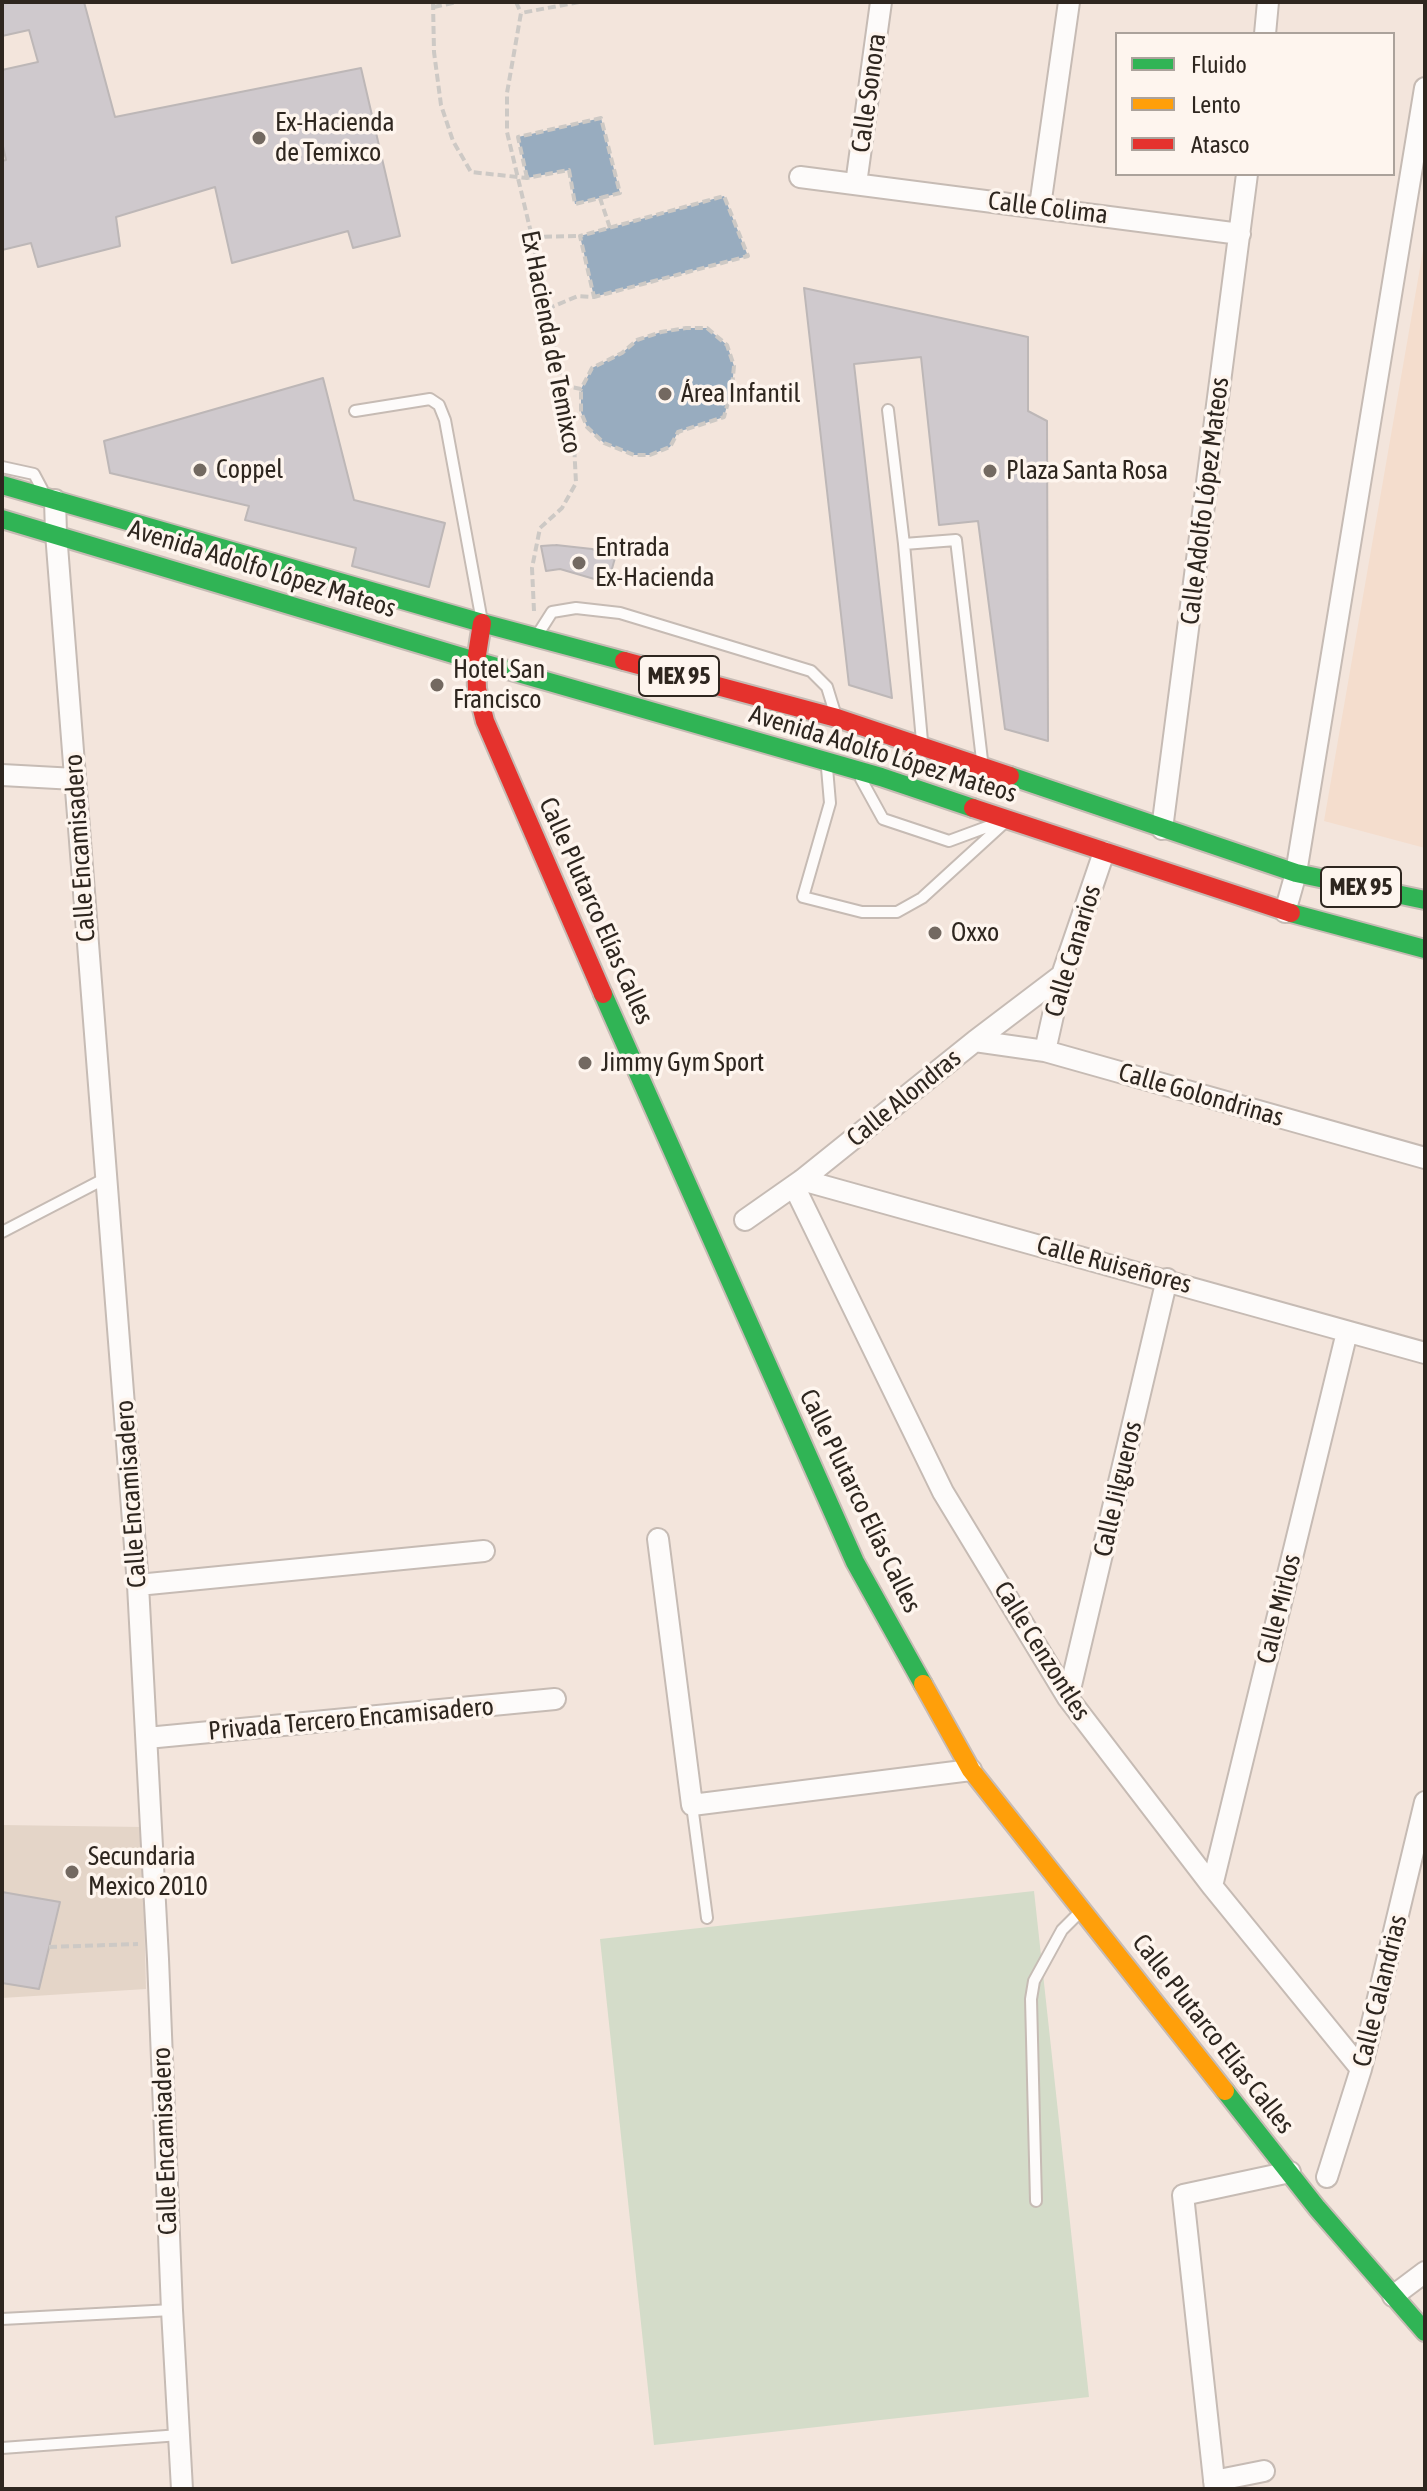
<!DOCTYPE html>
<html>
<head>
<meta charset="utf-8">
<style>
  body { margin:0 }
  #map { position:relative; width:1427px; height:2491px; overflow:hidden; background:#f3e5dc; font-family:"Asap Condensed",sans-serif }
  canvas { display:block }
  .frame { position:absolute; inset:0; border:4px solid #2e261f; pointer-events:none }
  .legend { position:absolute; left:1115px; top:32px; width:280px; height:144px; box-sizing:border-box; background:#fef5ee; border:2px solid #aba29b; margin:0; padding:10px 14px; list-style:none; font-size:24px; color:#2e261f }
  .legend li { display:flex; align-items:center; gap:16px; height:40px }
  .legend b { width:40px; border:2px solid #aba29b }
</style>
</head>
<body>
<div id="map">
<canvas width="1427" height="2491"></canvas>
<div class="frame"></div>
<ul class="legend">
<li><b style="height:10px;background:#30b455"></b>Fluido</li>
<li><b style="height:10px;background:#ff9f0a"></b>Lento</li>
<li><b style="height:10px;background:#e5322d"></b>Atasco</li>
</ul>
</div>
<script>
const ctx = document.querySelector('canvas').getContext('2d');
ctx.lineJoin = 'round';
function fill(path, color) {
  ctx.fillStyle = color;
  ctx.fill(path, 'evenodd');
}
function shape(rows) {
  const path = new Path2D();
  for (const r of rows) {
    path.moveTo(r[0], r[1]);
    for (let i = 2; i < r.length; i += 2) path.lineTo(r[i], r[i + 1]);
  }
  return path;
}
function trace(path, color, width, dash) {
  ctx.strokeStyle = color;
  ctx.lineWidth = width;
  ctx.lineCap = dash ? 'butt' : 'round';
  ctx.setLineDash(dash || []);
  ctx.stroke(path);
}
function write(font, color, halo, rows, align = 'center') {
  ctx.font = font + ' "Asap Condensed",sans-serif';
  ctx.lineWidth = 7;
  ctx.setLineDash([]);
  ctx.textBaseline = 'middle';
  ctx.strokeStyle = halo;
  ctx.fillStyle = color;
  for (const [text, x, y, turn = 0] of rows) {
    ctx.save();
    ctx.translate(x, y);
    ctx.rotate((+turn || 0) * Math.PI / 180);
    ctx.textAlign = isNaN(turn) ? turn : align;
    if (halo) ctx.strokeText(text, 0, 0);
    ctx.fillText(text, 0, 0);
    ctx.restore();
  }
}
fill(shape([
  [1425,239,1425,848,1324,821]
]), '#f4ddcd');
fill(shape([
  [2,1825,142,1827,146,1989,2,1998]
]), '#e4d5c8');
fill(shape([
  [1034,1891,1089,2397,654,2445,600,1939]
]), '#d4dcc9');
fill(shape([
  [601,118,620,193,575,204,569,170,527,178,518,137],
  [724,196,748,256,594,297,580,236],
  [686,328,707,328,727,345,734,366,732,387,724,417,678,432,670,447,650,455,634,455,604,443,587,427,581,412,581,389,592,368,622,353,637,340,661,332]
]), '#98acbf');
const building = shape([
  [2,2,84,2,115,117,361,68,400,236,353,248,348,231,232,263,215,187,116,217,120,246,38,267,31,243,2,250,2,161,6,160,2,142,2,70,38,62,29,30,2,36,2,2],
  [804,288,1028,337,1028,411,1047,421,1048,741,1005,729,978,521,939,525,921,357,854,364,892,698,849,685,804,288],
  [323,378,354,500,445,523,429,587,352,566,356,548,245,520,249,506,110,473,104,441,323,378],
  [556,545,592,549,615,558,608,583,560,569,546,571,541,546,556,545],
  [2,1892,60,1902,39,1989,2,1983,2,1892]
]);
fill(building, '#cfc9cd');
trace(building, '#bdb7b7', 2);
const lane = shape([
  [888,410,904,544,922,741],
  [355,411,430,399,439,405,445,420,481,616],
  [2,467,34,474,42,489],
  [904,544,956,540,982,760],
  [538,634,552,612,576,608,620,613,811,671,827,687,835,713],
  [827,768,830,803,803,897,862,912,897,912,922,898,1003,824],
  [861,779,883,819,949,841,995,824],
  [2,1232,106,1178],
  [692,1805,707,1918],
  [1036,2201,1031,1999,1034,1981,1062,1930,1081,1911],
  [2,2319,172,2310],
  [2,2448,180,2435]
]);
const street = shape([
  [1265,34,1268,2],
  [800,177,1240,234],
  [856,184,881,2],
  [1040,206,1069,2],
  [55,500,56,533,138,1585,158,1959,172,2310,182,2489],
  [2,775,75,779],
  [1162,829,1247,174],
  [1285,912,1296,873,1425,88],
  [975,1041,1045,1051,1425,1158],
  [1045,1051,1062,975,1104,852],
  [802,1180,1425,1353],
  [794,1186,943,1492,1068,1698,1212,1886,1361,2069],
  [745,1220,802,1180,975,1041,1062,975],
  [658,1539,692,1805,971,1770],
  [138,1585,484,1551],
  [1068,1698,1167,1279],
  [147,1738,555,1699],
  [1212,1886,1347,1332],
  [1327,2177,1361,2069,1425,1802],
  [1393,2296,1425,2272],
  [1214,2481,1264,2471],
  [1215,2489,1183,2195,1290,2172]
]);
const fast = shape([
  [2,485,482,623,624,661],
  [2,519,476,661,881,777,973,808],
  [1010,776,1296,873,1425,900],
  [1291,913,1425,949],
  [603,994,855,1562,923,1684],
  [1225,2091,1317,2208,1425,2332]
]);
const slow = shape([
  [923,1684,971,1770,1225,2091]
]);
const jam = shape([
  [482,623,476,661,477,689,485,721,603,994],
  [624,661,837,718,1010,776],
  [973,808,1291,913]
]);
trace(lane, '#c6bbb4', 14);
trace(street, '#c6bbb4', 24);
trace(fast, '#c6bbb4', 22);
trace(slow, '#c6bbb4', 22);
trace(jam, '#c6bbb4', 22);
trace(shape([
  [433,2,434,52,441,105,453,141,471,172,527,178,569,170,575,204,600,198,610,228],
  [516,2,521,13],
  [434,7,457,2],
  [527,178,518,137,601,118,620,193,600,198],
  [532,237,580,236],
  [547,309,578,296,594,297,748,256,724,196,580,236,594,297],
  [562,385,581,389,592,368,622,353,637,340,661,332,686,328,707,328,727,345,734,366,732,387,724,417,678,432,670,447,650,455,634,455,604,443,587,427,581,412,581,389],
  [534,611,532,568,540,528,562,508,576,483,574,444,532,237,507,132,507,93,521,13,579,2],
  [49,1947,138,1944]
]), '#cdc9c5', 4, [8, 4]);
trace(lane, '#fdfbfa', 10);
trace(street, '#fdfbfa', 20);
trace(fast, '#30b455', 18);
trace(slow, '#ff9f0a', 18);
trace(jam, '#e5322d', 18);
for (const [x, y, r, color] of [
  [259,138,8,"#736961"],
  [665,394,8,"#736961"],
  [200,470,8,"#736961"],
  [990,471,8,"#736961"],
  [579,563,8,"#736961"],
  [437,685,8,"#736961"],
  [935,933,8,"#736961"],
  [585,1063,8,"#736961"],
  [72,1872,8,"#736961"]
]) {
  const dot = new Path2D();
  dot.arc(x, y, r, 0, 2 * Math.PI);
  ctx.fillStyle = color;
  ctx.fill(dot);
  trace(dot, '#fef5ee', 3);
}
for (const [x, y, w] of [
  [679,676,80],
  [1361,887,80]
]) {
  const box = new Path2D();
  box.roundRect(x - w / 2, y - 20, w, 40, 6);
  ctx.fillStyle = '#fef5ee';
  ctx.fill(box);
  trace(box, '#2e261f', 2);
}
write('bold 24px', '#2e261f', null, [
  ["MEX 95",679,676],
  ["MEX 95",1361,887]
]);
write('26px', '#2e261f', '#fef5ee', [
  ["Calle Sonora",869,93,-82],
  ["Calle Colima",1048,208,7],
  ["Ex Hacienda de Temixco",551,342,79],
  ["Calle Adolfo López Mateos",1205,501,-83],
  ["Avenida Adolfo López Mateos",262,569,17],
  ["Avenida Adolfo López Mateos",883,754,17],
  ["Calle Encamisadero",80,848,-94],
  ["Calle Plutarco Elías Calles",596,911,66],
  ["Calle Canarios",1073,951,-73],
  ["Calle Golondrinas",1201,1095,16],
  ["Calle Alondras",904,1098,-39],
  ["Calle Ruiseñores",1114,1265,15],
  ["Calle Jilgueros",1118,1489,-77],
  ["Calle Encamisadero",131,1494,-94],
  ["Calle Plutarco Elías Calles",860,1501,64],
  ["Calle Mirlos",1279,1609,-76],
  ["Calle Cenzontles",1042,1651,58],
  ["Privada Tercero Encamisadero",351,1719,-5],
  ["Calle Calandrias",1380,1991,-76],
  ["Calle Plutarco Elías Calles",1213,2034,52],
  ["Calle Encamisadero",165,2141,-92]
]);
write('26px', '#2e261f', '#fef5ee', [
  ["Ex-Hacienda",275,123],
  ["de Temixco",275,153],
  ["Área Infantil",681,394],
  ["Coppel",216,470],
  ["Plaza Santa Rosa",1006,471],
  ["Entrada",595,548],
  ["Ex-Hacienda",595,578],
  ["Hotel San",453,670],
  ["Francisco",453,700],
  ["Oxxo",951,933],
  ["Jimmy Gym Sport",601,1063],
  ["Secundaria",88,1857],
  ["Mexico 2010",88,1887]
], 'left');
</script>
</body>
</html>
